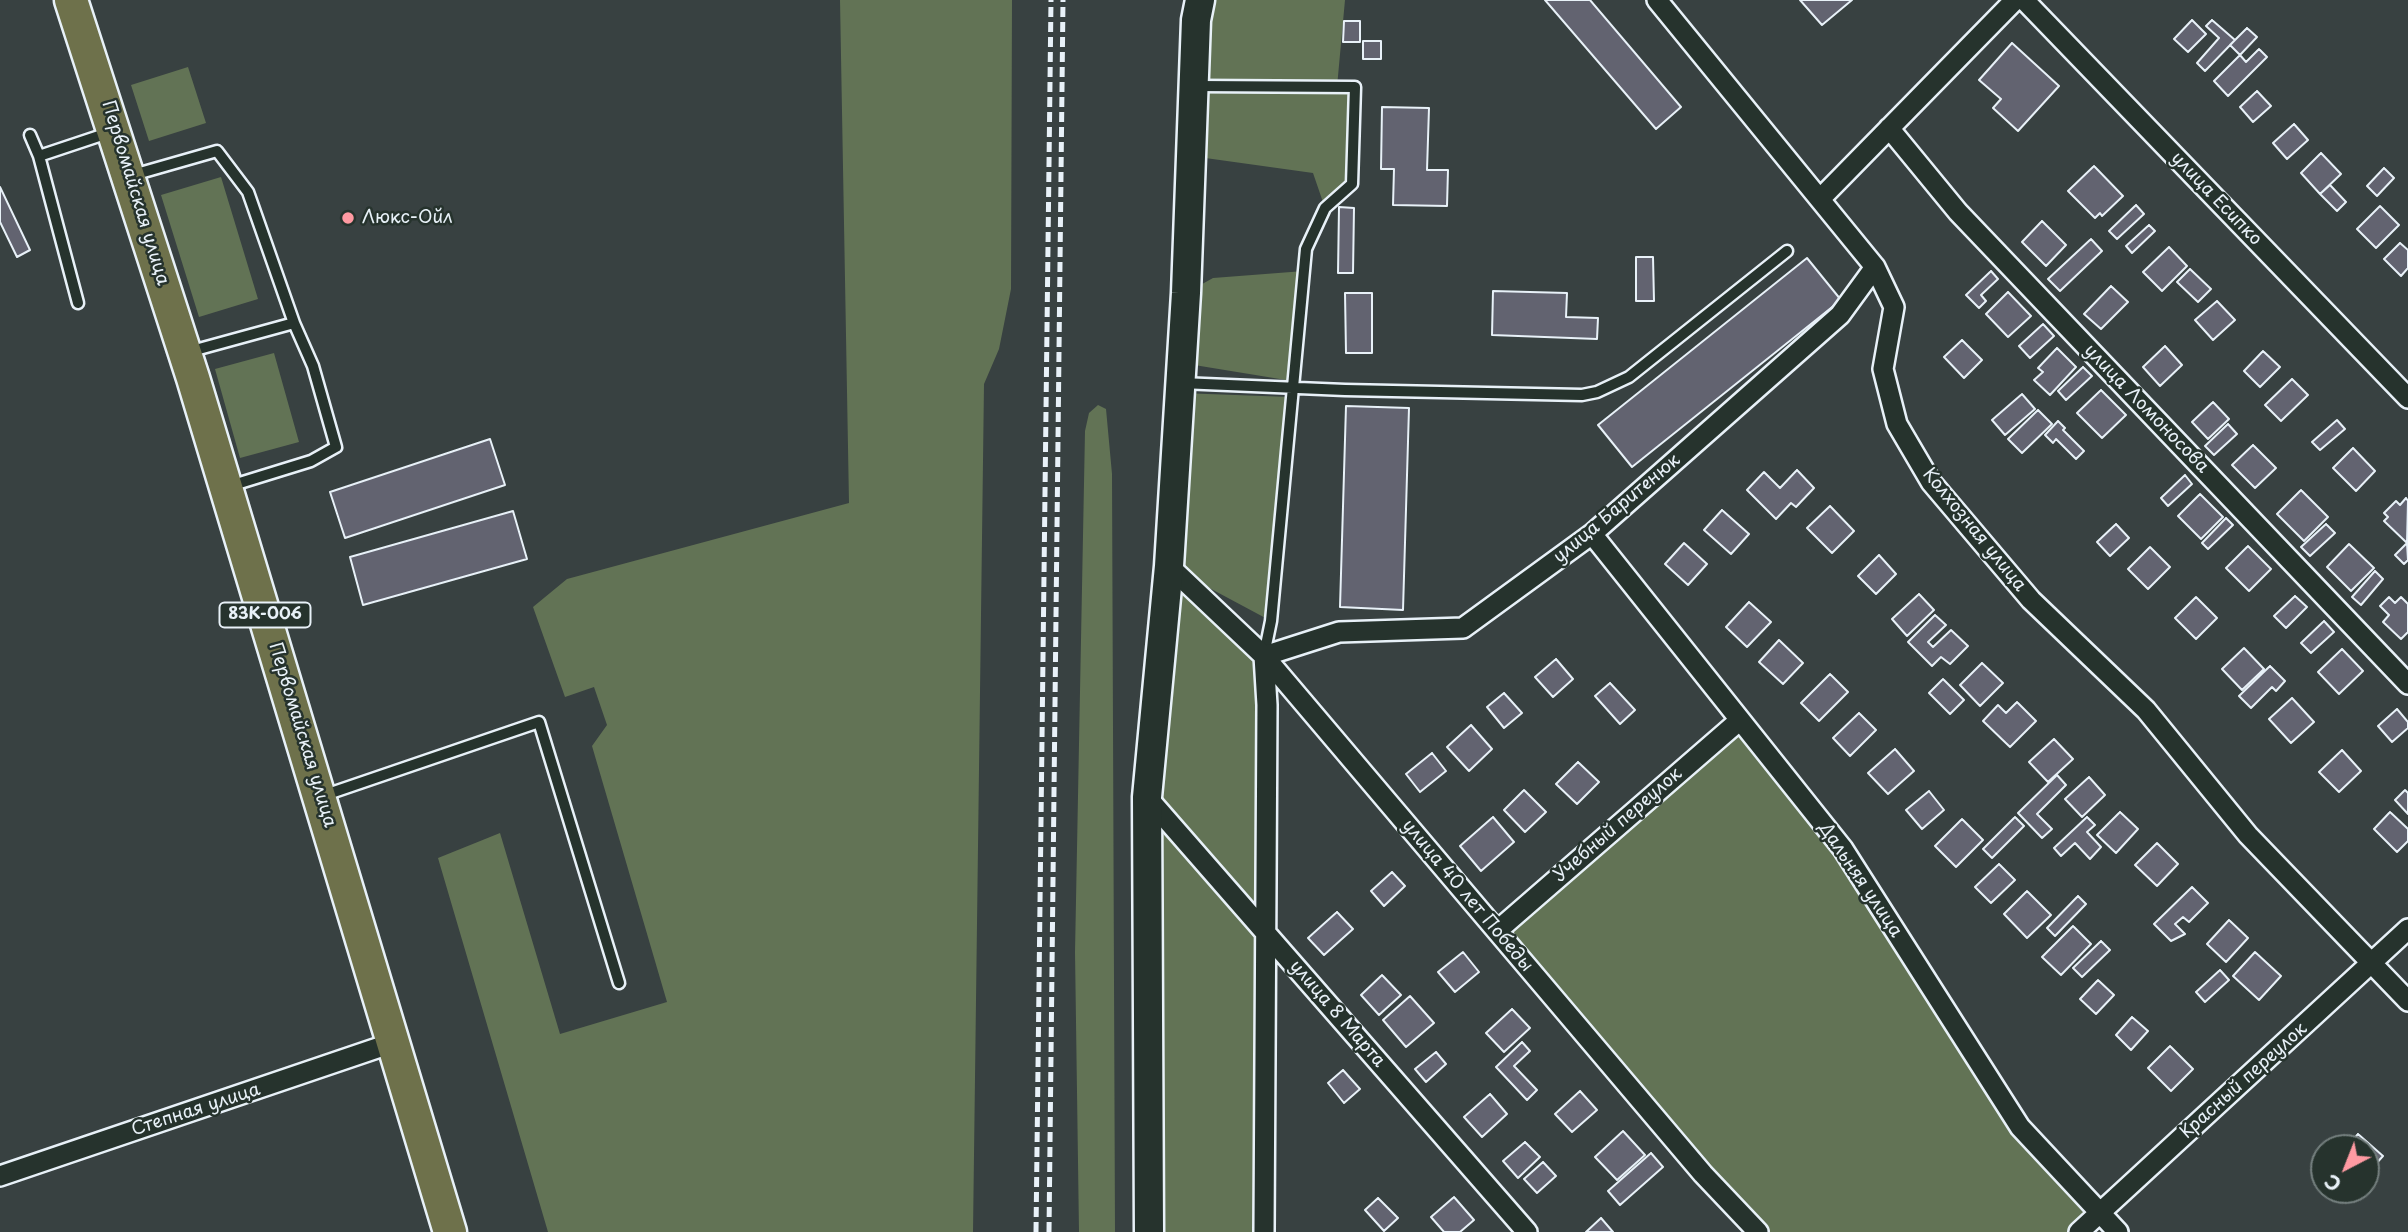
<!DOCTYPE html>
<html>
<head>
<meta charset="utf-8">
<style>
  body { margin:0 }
  #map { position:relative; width:2408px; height:1232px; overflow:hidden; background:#384141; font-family:"Playpen Sans",sans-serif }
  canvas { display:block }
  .north { position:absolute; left:2310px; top:1134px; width:70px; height:70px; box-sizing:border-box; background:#26332d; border:2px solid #747f7e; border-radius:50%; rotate:222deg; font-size:19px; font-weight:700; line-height:28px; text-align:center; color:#e8f1f8 }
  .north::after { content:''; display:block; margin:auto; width:24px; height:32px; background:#ff9aa2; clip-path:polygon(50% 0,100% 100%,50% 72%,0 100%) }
</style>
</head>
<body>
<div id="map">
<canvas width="2408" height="1232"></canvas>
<div class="north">С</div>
</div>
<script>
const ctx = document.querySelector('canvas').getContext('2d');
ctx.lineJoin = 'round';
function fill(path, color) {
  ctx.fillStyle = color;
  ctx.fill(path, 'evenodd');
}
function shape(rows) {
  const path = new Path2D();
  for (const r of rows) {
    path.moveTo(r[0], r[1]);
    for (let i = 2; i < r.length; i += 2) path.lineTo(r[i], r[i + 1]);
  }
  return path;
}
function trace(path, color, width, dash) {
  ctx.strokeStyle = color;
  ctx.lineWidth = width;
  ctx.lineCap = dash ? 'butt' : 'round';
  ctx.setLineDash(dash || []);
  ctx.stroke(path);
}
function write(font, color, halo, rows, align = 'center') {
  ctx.font = font + ' "Playpen Sans",sans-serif';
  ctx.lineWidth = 5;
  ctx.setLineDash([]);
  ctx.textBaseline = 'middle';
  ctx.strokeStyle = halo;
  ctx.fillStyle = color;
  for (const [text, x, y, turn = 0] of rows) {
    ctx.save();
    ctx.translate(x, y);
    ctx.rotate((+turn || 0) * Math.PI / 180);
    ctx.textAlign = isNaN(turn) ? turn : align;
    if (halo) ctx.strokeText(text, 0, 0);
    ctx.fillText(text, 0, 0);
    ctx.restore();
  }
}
fill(shape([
  [840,0,1012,0,1011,289,999,349,984,384,973,1232,548,1232,438,858,500,833,560,1034,667,1002,592,746,607,725,594,687,565,697,533,607,567,579,849,503],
  [1200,0,1345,0,1337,87,1355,87,1352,184,1325,208,1313,173,1191,156],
  [188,67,206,123,149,141,131,85],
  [221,177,258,299,199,317,161,195],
  [1304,271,1292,381,1182,363,1186,293,1213,278],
  [274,353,299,442,240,458,215,369],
  [1180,393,1290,397,1271,621,1172,568,1264,656,1264,1232,1149,1232,1147,797],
  [1098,405,1106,409,1112,474,1115,1232,1079,1232,1075,952,1085,431,1089,413],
  [1740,720,1843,849,2020,1127,2101,1212,2079,1232,1758,1232,1497,931]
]), '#627355');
const building = shape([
  [1545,0,1590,0,1681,107,1656,129,1545,0],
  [1800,0,1852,0,1822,25,1800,0],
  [2192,20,2206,34,2188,52,2174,39,2192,20],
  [2212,20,2235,40,2205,71,2197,63,2219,38,2206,26,2212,20],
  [1344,21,1360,21,1360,42,1343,42,1344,21],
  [2247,28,2257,37,2240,55,2230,45,2247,28],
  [1363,41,1381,41,1381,59,1363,59,1363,41],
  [2012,43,2059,86,2018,131,1993,108,2001,99,1979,80,2012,43],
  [2259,49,2267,57,2228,96,2214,81,2240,55,2246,62,2259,49],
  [2257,91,2271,106,2253,122,2240,107,2257,91],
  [1382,107,1429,108,1427,170,1448,170,1447,206,1393,205,1394,169,1381,169,1382,107],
  [2294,124,2308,140,2287,159,2273,143,2294,124],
  [2321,153,2341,174,2320,194,2301,173,2321,153],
  [2094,166,2123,196,2102,216,2100,213,2095,218,2068,191,2094,166],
  [2384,168,2394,178,2377,196,2367,186,2384,168],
  [2330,185,2346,202,2337,211,2320,194,2330,185],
  [0,187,30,250,17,257,0,222,0,187],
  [2136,205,2144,214,2117,239,2109,231,2136,205],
  [2380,206,2399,225,2376,248,2357,229,2380,206],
  [1339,207,1354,208,1353,273,1338,273,1339,207],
  [2042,221,2066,245,2046,266,2022,242,2042,221],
  [2149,225,2155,231,2132,253,2126,246,2149,225],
  [2091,239,2102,251,2060,291,2048,279,2091,239],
  [2400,243,2408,250,2408,268,2401,276,2384,259,2400,243],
  [2169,247,2187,266,2162,291,2143,272,2169,247],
  [1636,257,1653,257,1654,301,1636,301,1636,257],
  [1807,258,1841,300,1632,467,1598,425,1807,258],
  [2190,269,2211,289,2198,302,2177,282,2190,269],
  [1991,271,1998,279,1981,295,1986,301,1979,308,1966,295,1991,271],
  [2111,286,2128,302,2101,329,2084,314,2111,286],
  [1493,291,1567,293,1566,317,1598,318,1597,339,1492,335,1493,291],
  [2008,292,2031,316,2008,337,1986,314,2008,292],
  [1345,293,1372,293,1372,353,1346,353,1345,293],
  [2217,301,2235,320,2213,340,2195,320,2217,301],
  [2043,324,2054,336,2030,358,2019,346,2043,324],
  [1962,340,1982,360,1964,378,1944,357,1962,340],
  [2165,346,2182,365,2160,386,2143,367,2165,346],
  [2057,348,2076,367,2050,395,2034,380,2043,372,2038,368,2057,348],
  [2263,351,2280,367,2260,387,2244,371,2263,351],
  [2083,367,2092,376,2066,400,2058,391,2083,367],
  [2292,379,2308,395,2281,421,2265,405,2292,379],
  [2101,390,2126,415,2102,438,2077,413,2101,390],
  [2022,394,2035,409,2005,435,1992,420,2022,394],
  [2213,402,2229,419,2208,439,2192,422,2213,402],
  [1346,406,1409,408,1403,610,1340,607,1346,406],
  [2038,410,2052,424,2022,453,2008,439,2038,410],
  [2337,420,2345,429,2320,450,2312,442,2337,420],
  [2058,421,2065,428,2063,430,2084,451,2076,459,2056,439,2053,443,2045,435,2058,421],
  [2228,424,2237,434,2214,455,2205,446,2228,424],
  [490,439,505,485,345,538,330,492,490,439],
  [2253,445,2276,468,2255,488,2232,465,2253,445],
  [2353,448,2375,471,2356,491,2333,468,2353,448],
  [1797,470,1814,488,1796,507,1791,503,1776,519,1747,490,1764,472,1780,488,1797,470],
  [2185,475,2192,484,2168,506,2161,498,2185,475],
  [2301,490,2328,517,2304,541,2277,514,2301,490],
  [2200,494,2223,517,2201,539,2178,516,2200,494],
  [2406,498,2408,501,2407,543,2384,521,2388,517,2384,513,2396,501,2400,505,2406,498],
  [1830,506,1854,531,1832,553,1807,528,1830,506],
  [1722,510,1749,534,1731,554,1704,530,1722,510],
  [513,511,527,559,363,605,350,557,513,511],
  [2226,518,2233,525,2208,549,2202,543,2226,518],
  [2116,524,2129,538,2110,556,2097,542,2116,524],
  [2326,524,2335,533,2310,556,2301,547,2326,524],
  [1684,543,1707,564,1688,585,1665,564,1684,543],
  [2407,543,2408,560,2404,564,2395,555,2407,543],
  [2349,544,2374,568,2351,591,2327,567,2349,544],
  [2248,546,2271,569,2249,591,2226,568,2248,546],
  [2150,547,2170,567,2148,589,2128,569,2150,547],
  [1879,555,1896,574,1876,594,1858,576,1879,555],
  [2375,571,2383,579,2361,605,2352,597,2375,571],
  [1919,594,1934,610,1907,636,1892,619,1919,594],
  [2295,596,2307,607,2286,628,2274,616,2295,596],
  [2196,597,2217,618,2196,639,2175,618,2196,597],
  [2389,597,2395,603,2401,597,2408,604,2408,632,2401,639,2383,622,2389,615,2380,606,2389,597],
  [1749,602,1771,622,1747,647,1726,627,1749,602],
  [1935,615,1946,625,1928,642,1933,647,1951,630,1968,646,1950,664,1941,657,1932,666,1908,642,1935,615],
  [2324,621,2334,632,2311,653,2301,643,2324,621],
  [1779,640,1803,663,1783,684,1759,662,1779,640],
  [2244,648,2264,669,2242,690,2222,669,2244,648],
  [2342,649,2363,671,2339,694,2318,672,2342,649],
  [1556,659,1573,679,1553,697,1535,677,1556,659],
  [1982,663,2003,683,1980,706,1960,685,1982,663],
  [2270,666,2285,681,2276,691,2272,687,2251,708,2239,696,2270,666],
  [1830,674,1848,692,1819,721,1801,703,1830,674],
  [1943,679,1964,700,1950,714,1929,693,1943,679],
  [1610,683,1635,710,1620,724,1595,696,1610,683],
  [1504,693,1522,713,1504,728,1487,707,1504,693],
  [2292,698,2314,722,2291,743,2269,719,2292,698],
  [2017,702,2036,721,2010,747,1983,721,1998,705,2006,713,2017,702],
  [2397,709,2408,722,2408,728,2392,742,2378,726,2397,709],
  [1859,713,1876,730,1850,756,1833,738,1859,713],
  [1471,725,1492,749,1469,771,1447,747,1471,725],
  [2054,739,2073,759,2048,782,2029,762,2054,739],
  [1895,749,1914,771,1888,794,1868,773,1895,749],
  [2342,750,2361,771,2339,792,2319,772,2342,750],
  [1432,753,1446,771,1420,792,1406,774,1432,753],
  [1578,762,1599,782,1577,804,1556,784,1578,762],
  [2057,775,2066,785,2037,814,2052,829,2042,838,2018,813,2057,775],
  [2089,777,2105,795,2082,817,2065,799,2089,777],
  [1524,790,1546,812,1525,832,1504,810,1524,790],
  [2405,790,2408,793,2408,814,2395,800,2405,790],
  [1929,791,1944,810,1922,829,1906,810,1929,791],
  [2120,812,2138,829,2116,853,2097,835,2120,812],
  [2390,812,2408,829,2408,841,2397,852,2374,829,2390,812],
  [1493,817,1514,842,1481,871,1460,846,1493,817],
  [2015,817,2024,826,1992,858,1983,849,2015,817],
  [2087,817,2095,825,2087,832,2101,847,2090,859,2075,843,2061,856,2054,848,2087,817],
  [1962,819,1983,840,1956,867,1935,846,1962,819],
  [2157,843,2178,864,2157,886,2135,865,2157,843],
  [1999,864,2015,880,1991,903,1975,887,1999,864],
  [1392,872,1405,886,1384,906,1371,891,1392,872],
  [2192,887,2208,903,2189,922,2183,917,2175,924,2185,934,2171,941,2154,924,2192,887],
  [2027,891,2051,915,2027,938,2004,914,2027,891],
  [2078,896,2086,904,2055,936,2047,928,2078,896],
  [1337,912,1353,929,1324,955,1308,938,1337,912],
  [2229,920,2248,938,2226,962,2207,944,2229,920],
  [2073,926,2091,944,2061,975,2042,957,2073,926],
  [2101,941,2110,950,2082,977,2073,968,2101,941],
  [1463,952,1479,972,1455,992,1438,972,1463,952],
  [2255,952,2281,976,2259,1000,2233,976,2255,952],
  [2220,970,2229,980,2205,1002,2196,992,2220,970],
  [1382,975,1401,995,1379,1015,1361,995,1382,975],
  [2098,980,2114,995,2096,1014,2080,999,2098,980],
  [1410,996,1434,1023,1406,1047,1383,1020,1410,996],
  [1512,1009,1530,1028,1504,1052,1486,1033,1512,1009],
  [2132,1017,2148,1031,2131,1050,2116,1035,2132,1017],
  [1522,1042,1530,1051,1514,1066,1537,1090,1527,1100,1496,1067,1522,1042],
  [2170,1046,2193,1069,2171,1091,2148,1068,2170,1046],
  [1436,1052,1446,1064,1426,1082,1415,1069,1436,1052],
  [1343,1070,1360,1089,1344,1103,1328,1083,1343,1070],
  [1580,1091,1597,1110,1572,1132,1555,1114,1580,1091],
  [1490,1094,1507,1114,1482,1137,1464,1117,1490,1094],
  [1623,1131,1645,1155,1617,1180,1595,1157,1623,1131],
  [2358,1134,2383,1156,2366,1175,2366,1148,2346,1148,2358,1134],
  [1525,1142,1540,1157,1518,1178,1503,1161,1525,1142],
  [1651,1153,1663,1167,1620,1205,1608,1191,1651,1153],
  [1543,1162,1556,1176,1537,1193,1524,1179,1543,1162],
  [1454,1197,1474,1220,1460,1232,1444,1232,1431,1217,1454,1197],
  [1378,1198,1398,1218,1384,1231,1365,1210,1378,1198],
  [1601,1218,1613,1232,1586,1232,1601,1218]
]);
fill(building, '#626370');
trace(building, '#e8f1f8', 2);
const lane = shape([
  [1197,86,1355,87,1352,184,1325,208,1306,249,1271,621,1264,655],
  [30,135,39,156,108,133],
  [39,156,78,303],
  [133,175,217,151,248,192,294,323,188,352],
  [1181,383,1345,390,1582,395,1597,392,1629,377,1787,251],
  [230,486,311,461,336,447,313,366,294,323],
  [325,795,539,722,619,983]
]);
const street = shape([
  [1657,0,1875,267,1894,307,1883,369,1897,424,1931,482,2031,600,2146,710,2248,835,2408,1001],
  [2024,0,2408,398],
  [1889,128,1958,212,2408,684],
  [1821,198,2015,0],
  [1592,534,1843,849,2020,1127,2118,1232],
  [1169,566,1264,656,1703,1174,1758,1232],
  [1147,797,1527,1232],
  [1497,931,1740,720],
  [0,1176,392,1043],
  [1264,1232,1267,705,1264,656,1339,632,1463,628,1592,534,1840,315,1875,267],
  [2079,1232,2408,929]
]);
const secondary = shape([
  [1149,1232,1147,797,1169,566,1186,293,1196,20,1200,0]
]);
const primary = shape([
  [71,0,193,378,450,1232]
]);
trace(lane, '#e8f1f8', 15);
trace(street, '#e8f1f8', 24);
trace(secondary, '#e8f1f8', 33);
trace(primary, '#e8f1f8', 37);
trace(lane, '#26332d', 10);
trace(street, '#26332d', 19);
trace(secondary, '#26332d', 28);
trace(primary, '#6e714b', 32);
trace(shape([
  [1036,1232,1051,0],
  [1049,1232,1063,0]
]), '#e8f1f8', 5, [10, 5]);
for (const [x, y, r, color] of [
  [348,218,7,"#ff9aa2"]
]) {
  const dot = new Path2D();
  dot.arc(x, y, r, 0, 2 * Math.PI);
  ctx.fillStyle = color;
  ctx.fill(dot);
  trace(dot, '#26332d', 2.5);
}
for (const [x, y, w] of [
  [265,615,91]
]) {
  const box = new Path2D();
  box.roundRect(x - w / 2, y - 12.5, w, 25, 5);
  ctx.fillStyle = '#26332d';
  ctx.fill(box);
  trace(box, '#e8f1f8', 2);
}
write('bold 16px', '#e8f1f8', null, [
  ["83К-006",265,615]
]);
write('18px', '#e8f1f8', '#26332d', [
  ["Первомайская улица",135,193,73],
  ["улица Есипко",2216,199,46],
  ["улица Ломоносова",2146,409,46],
  ["улица Баритенюк",1617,509,-40],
  ["Колхозная улица",1974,530,51],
  ["Первомайская улица",302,735,73],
  ["Учебный переулок",1618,825,-41],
  ["Дальняя улица",1860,880,56],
  ["улица 40 лет Победы",1467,896,50],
  ["улица 8 Марта",1337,1014,49],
  ["Красный переулок",2244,1081,-42],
  ["Степная улица",196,1110,-18]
]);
write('18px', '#e8f1f8', '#26332d', [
  ["Люкс-Ойл",362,218]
], 'left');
</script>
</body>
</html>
